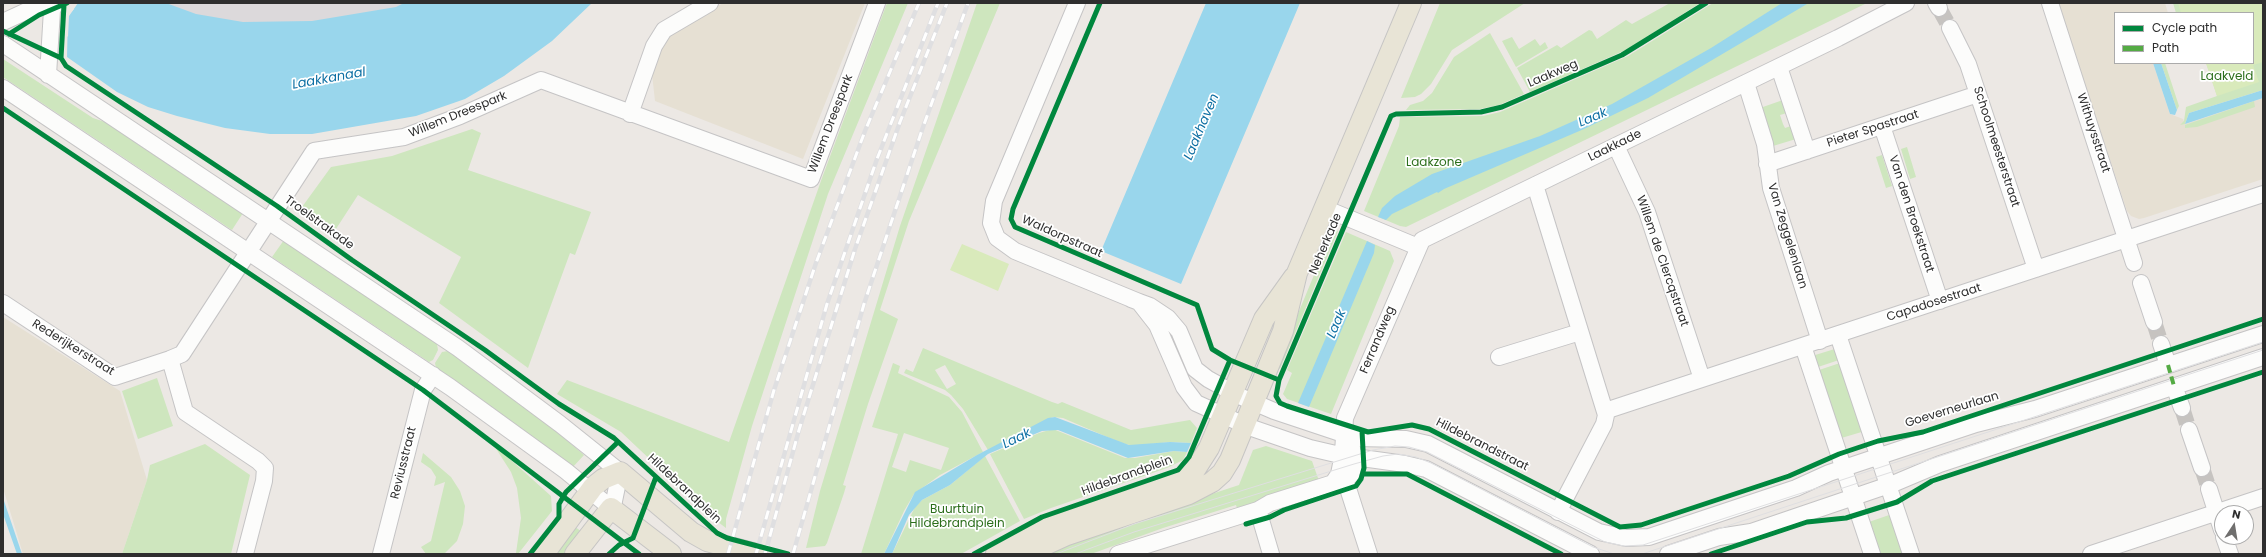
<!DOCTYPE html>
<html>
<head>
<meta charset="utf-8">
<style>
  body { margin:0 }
  #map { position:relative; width:2266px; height:557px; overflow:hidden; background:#ece8e4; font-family:Poppins,sans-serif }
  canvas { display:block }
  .frame { position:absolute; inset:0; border:4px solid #2e2e2e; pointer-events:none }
  .legend { position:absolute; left:2114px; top:12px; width:140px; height:52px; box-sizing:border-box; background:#fff; border:1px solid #ababab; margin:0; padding:5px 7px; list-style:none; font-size:12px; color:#2e2e2e }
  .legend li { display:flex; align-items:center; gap:8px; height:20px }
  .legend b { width:20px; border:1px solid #ababab }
  .north { position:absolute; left:2214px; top:505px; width:40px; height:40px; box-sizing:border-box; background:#fff; border:1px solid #ababab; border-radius:50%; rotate:12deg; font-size:11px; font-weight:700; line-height:16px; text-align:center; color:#2e2e2e }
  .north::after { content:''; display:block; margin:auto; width:14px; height:18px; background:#706f6e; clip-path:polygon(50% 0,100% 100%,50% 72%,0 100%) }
</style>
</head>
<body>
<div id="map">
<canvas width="2266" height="557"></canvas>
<div class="frame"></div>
<ul class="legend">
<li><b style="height:5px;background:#00873e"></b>Cycle path</li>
<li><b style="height:5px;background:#54ab44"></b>Path</li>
</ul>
<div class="north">N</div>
</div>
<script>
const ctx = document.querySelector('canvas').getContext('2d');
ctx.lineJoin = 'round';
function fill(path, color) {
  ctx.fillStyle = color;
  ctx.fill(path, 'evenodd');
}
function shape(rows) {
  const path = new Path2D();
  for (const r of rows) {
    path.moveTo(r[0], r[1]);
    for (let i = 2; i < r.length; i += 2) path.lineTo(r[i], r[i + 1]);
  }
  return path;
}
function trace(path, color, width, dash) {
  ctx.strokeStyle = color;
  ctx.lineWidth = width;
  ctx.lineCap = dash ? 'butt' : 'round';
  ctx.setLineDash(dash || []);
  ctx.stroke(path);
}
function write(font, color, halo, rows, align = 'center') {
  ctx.font = font + ' Poppins,sans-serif';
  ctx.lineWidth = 3.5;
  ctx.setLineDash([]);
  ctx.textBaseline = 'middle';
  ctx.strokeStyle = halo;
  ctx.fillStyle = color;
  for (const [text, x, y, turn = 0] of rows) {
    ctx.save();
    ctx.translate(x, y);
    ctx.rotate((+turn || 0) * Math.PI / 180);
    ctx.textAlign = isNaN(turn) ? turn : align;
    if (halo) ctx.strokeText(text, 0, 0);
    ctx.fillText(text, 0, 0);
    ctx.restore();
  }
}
fill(shape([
  [138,3,551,3,482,55,169,27]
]), '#dcd9db');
fill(shape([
  [723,3,865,3,803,159,655,101,652,74,666,37],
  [2058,3,2165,3,2168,13,2115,13,2115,63,2153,63,2170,114,2183,119,2185,124,2263,98,2263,179,2144,218,2139,219,2131,216,2127,211],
  [3,317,120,391,147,480,122,554,23,554,3,488]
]), '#e6e0d3');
fill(shape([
  [887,3,908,3,828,194,752,426,726,519,726,528,710,516,621,432,557,394,567,380,729,442,822,178],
  [977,3,1000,3,909,221,880,310,898,319,868,404,843,485,846,486,844,493,827,543,825,546,806,548,820,491,900,226],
  [1440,3,1525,3,1452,50,1431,84,1421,94,1415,97,1401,98],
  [1670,3,1700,3,1628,49,1530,92,1517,68,1557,45,1561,48,1589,30,1592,31,1597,39,1626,20,1632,24],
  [1713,3,1867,3,1406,227,1400,226,1364,211,1399,126,1400,117,1483,116,1500,112,1628,56],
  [2173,3,2263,3,2263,90,2189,113,2185,124,2180,125,2184,121,2186,107,2217,96,2206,63,2253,63,2253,13,2176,13],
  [1490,33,1524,94,1499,105,1480,109,1406,110,1410,105,1423,101,1432,93,1454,57],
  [1512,37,1519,49,1535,39,1540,46,1545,42,1548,48,1516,67,1502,41],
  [3,59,93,118,108,123,243,213,232,230,3,77],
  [2161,63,2165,63,2179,106,2177,110],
  [1783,100,1787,113,1780,115,1783,124,1785,128,1791,126,1796,139,1773,146,1760,108],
  [2254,101,2255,107,2197,127,2185,128,2185,125],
  [472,129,481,133,468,170,591,212,575,255,570,253,528,368,439,303,461,257,358,195,334,232,316,222,302,207,331,167,392,156],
  [1907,147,1916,177,1910,179,1901,149],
  [1882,155,1892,186,1886,188,1876,157],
  [1333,229,1338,231,1280,369,1276,367],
  [1346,232,1390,251,1394,261,1331,414,1287,399,1283,394,1292,373,1287,370],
  [284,240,437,344,438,350,433,360,429,362,272,257],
  [923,348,1052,402,1058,404,1062,402,1131,430,1190,420,1197,428,1191,443,1170,442,1134,446,1121,443,1063,418,1053,417,988,450,963,409,951,395,945,390,904,373,906,369,913,372],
  [945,365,956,384,947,389,935,370],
  [1838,348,1842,359,1815,368,1812,356],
  [448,351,543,420,584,455,572,468,436,368,435,363,442,352],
  [1843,362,1865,431,1838,439,1816,371],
  [893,363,900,366,898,373,949,397,962,412,983,452,940,475,914,494,904,511,884,554,861,554,898,434,872,427],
  [904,433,949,448,941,470,910,460,906,472,892,467],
  [157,378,173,426,138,439,122,391],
  [1053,429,1125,458,1135,458,1174,451,1187,452,1183,460,1167,468,1051,508,1024,519,990,454,1039,433],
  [205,444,250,475,231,554,122,554,147,480,150,465],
  [493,444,551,496,552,511,518,554,516,553,521,518,517,488,511,472],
  [1266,446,1312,461,1319,481,1261,498,1251,506,1238,511,1236,505,1163,528,1091,554,1040,554,1084,536,1239,485,1253,450],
  [423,453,451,477,460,491,465,506,463,524,457,541,444,554,426,554,421,547,431,541,445,482,434,486,436,477,431,469,421,462],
  [985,456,1020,521,961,554,892,554,915,507,922,500,950,485],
  [1892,514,1905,554,1876,554,1866,523],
  [574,526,582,532,565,554,552,554]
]), '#cee6be');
fill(shape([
  [2178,3,2263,3,2263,62,2253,65,2259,82,2217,96,2206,63,2253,63,2253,13,2181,13],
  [962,244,1009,264,998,291,950,270]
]), '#d9eabb');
fill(shape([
  [65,3,166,3,196,14,243,22,312,21,396,7,404,3,592,3,552,41,504,76,465,99,416,116,312,134,270,134,225,128,177,116,148,107,117,92,67,57,68,16,74,9],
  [1206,3,1300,3,1181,284,1101,251],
  [1782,3,1807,4,1648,98,1584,129,1444,189,1438,193,1437,192,1392,214,1386,220,1378,217,1382,208,1395,196,1432,174,1540,136,1612,104,1711,48],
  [2153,63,2161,63,2177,110,2175,115,2170,114],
  [2263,90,2263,98,2185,124,2189,113],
  [1367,241,1375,245,1374,253,1309,407,1298,403],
  [1055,417,1129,445,1170,442,1191,443,1187,452,1174,451,1128,458,1058,430,1042,431,988,454,950,485,922,500,909,515,892,554,884,554,915,492,977,455,1048,418],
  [3,498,22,554,17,554,3,514]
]), '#99d6ec');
fill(shape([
  [63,3,78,3,69,16,68,37,66,35,67,15,71,9]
]), '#ece8e4');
trace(shape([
  [1939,8,1950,28],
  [2154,322,2161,344],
  [2182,408,2189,430],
  [2202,468,2209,489]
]), '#c6c3c0', 16, [16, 8]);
const minor = shape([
  [1077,3,994,201,991,223,997,238,1015,251,1139,302,1157,325,1184,387,1196,403,1249,427,1310,448,1340,455,1405,464,1426,469,1591,554],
  [1936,3,1939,8],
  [2050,3,2134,263],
  [3,22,44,3],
  [1950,28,1968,64,2036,269],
  [3,44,458,348,560,424,620,472,613,506,611,508,566,471,450,387,3,88],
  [1779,67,1807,151],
  [48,75,52,10,56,3],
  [1746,83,1765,144,1771,188,1820,341],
  [630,114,654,46,664,30,710,3],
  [1882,126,1940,301],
  [1616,146,1647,212,1702,379],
  [1767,164,1978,94],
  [1535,185,1606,415,1604,424,1558,512],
  [1324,208,1418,247],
  [2141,283,2154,322],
  [1131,299,1150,306,1168,318,1179,331,1195,369,1208,379,1237,395,1274,411,1355,438,1406,439,1428,444,1599,532,1626,538,1649,537,1796,488,1829,473,1976,424,2035,409,2263,334],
  [3,303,115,377,170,359,182,354,314,151,404,137,460,116,541,80,811,179,877,3],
  [1838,335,1911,554],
  [2161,344,2168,365],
  [1803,346,1872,554],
  [1499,357,1580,332],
  [170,359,185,412,258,461,265,468,264,481,245,554],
  [2174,386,2182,408],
  [1605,411,2263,194],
  [2189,430,2202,468],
  [1345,479,1369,554],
  [1333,483,1339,474,1343,454,1345,418,1422,240,1838,38,1906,3],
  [2209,489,2222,530],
  [1258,510,1271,554],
  [2224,537,2230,554],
  [381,554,423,390,433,375],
  [1118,554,1258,510,1270,503,1346,479,1351,475,1354,466,1352,448],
  [1668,554,1719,537,1751,532,1895,483,1940,464,2263,357],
  [2091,554,2263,497]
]);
const major = shape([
  [544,554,593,487,603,479,620,472,691,532,707,541,756,554],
  [575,554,611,508,671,554],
  [996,554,1031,534,1054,524,1176,483,1195,470,1209,448,1264,319,1294,277],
  [1025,554,1067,535,1189,494,1212,482,1222,473,1230,460,1283,331,1297,273,1411,3]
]);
trace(minor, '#c5c4c5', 18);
trace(major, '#c6c5c4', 22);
trace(minor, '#fcfcfb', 16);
trace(major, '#e8e4d6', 20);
trace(shape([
  [3,5,6,3],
  [1056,554,1134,524,1373,450,1395,446,1409,447,1427,452,1605,542,1624,546,1643,545,2263,342],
  [1075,554,1134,532,1354,464,1383,456,1398,454,1416,457,1431,463,1593,547,1614,554],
  [1642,554,2263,350]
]), '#dfdfe1', 1);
const rail = shape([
  [728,554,774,390,816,263,865,131,919,3],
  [756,554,827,304,877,159,938,3],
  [765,554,799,430,855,249,900,122,947,3],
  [793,554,864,304,922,130,968,3]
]);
trace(rail, '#dfdfe1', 4.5);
trace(rail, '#fff', 3, [9]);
trace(shape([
  [2168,365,2174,386]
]), '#54ab44', 4, [8, 4]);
trace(shape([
  [1100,3,1013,209,1011,219,1015,227,1197,305,1212,349,1230,360,1279,380,1276,396,1280,403,1287,406,1368,432,1412,425,1429,429,1620,527,1641,525,1789,476,1839,454,1878,441,1923,432,2263,319],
  [3,31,61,58,66,66,277,206,352,260,485,350,559,404,614,438,717,533,727,538,788,554],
  [9,34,39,15,67,3],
  [61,58,64,5],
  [3,108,423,390,639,554],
  [1279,380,1391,116,1396,114,1481,112,1502,107,1622,55,1706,3],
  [1363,474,1407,474,1561,554],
  [1246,524,1270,517,1284,510,1356,486,1361,479,1364,468,1362,431],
  [530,554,559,517,559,504,566,492,618,442],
  [609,554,619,545,633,538,656,477],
  [974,554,1042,517,1178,470,1189,457,1230,360],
  [1711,554,1807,522,1846,518,1897,502,1932,481,2263,372]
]), '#00873e', 5);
write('12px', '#2e2e2e', '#fff', [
  ["Laakweg",1553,74,-23],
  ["Willem Dreespark",458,115,-22],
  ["Willem Dreespark",831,124,-69],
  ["Pieter Spastraat",1873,129,-18],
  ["Withuysstraat",2093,133,72],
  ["Laakkade",1615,146,-26],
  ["Schoolmeesterstraat",1996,147,72],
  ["Van den Broekstraat",1911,214,72],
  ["Troelstrakade",319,223,36],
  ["Van Zeggelenlaan",1787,236,73],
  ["Waldorpstraat",1062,237,24],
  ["Neherkade",1326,244,-67],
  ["Willem de Clercqstraat",1662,261,71],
  ["Capadosestraat",1934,303,-18],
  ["Ferrandweg",1378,340,-67],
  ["Rederijkerstraat",73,348,32],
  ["Goeverneurlaan",1952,410,-17],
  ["Hildebrandstraat",1482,445,27],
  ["Reviusstraat",404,463,-76],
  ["Hildebrandplein",1127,476,-20],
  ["Hildebrandplein",684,489,43]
]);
write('12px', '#2c6e1b', '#fff', [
  ["Laakveld",2227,77],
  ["Laakzone",1434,163],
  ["Buurttuin",957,510],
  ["Hildebrandplein",957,524]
]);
write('italic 13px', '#0d6fa3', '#fff', [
  ["Laakkanaal",329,79,-10],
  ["Laak",1593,118,-23],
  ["Laakhaven",1202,127,-67],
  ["Laak",1337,324,-67],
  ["Laak",1017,439,-26]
]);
</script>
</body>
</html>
